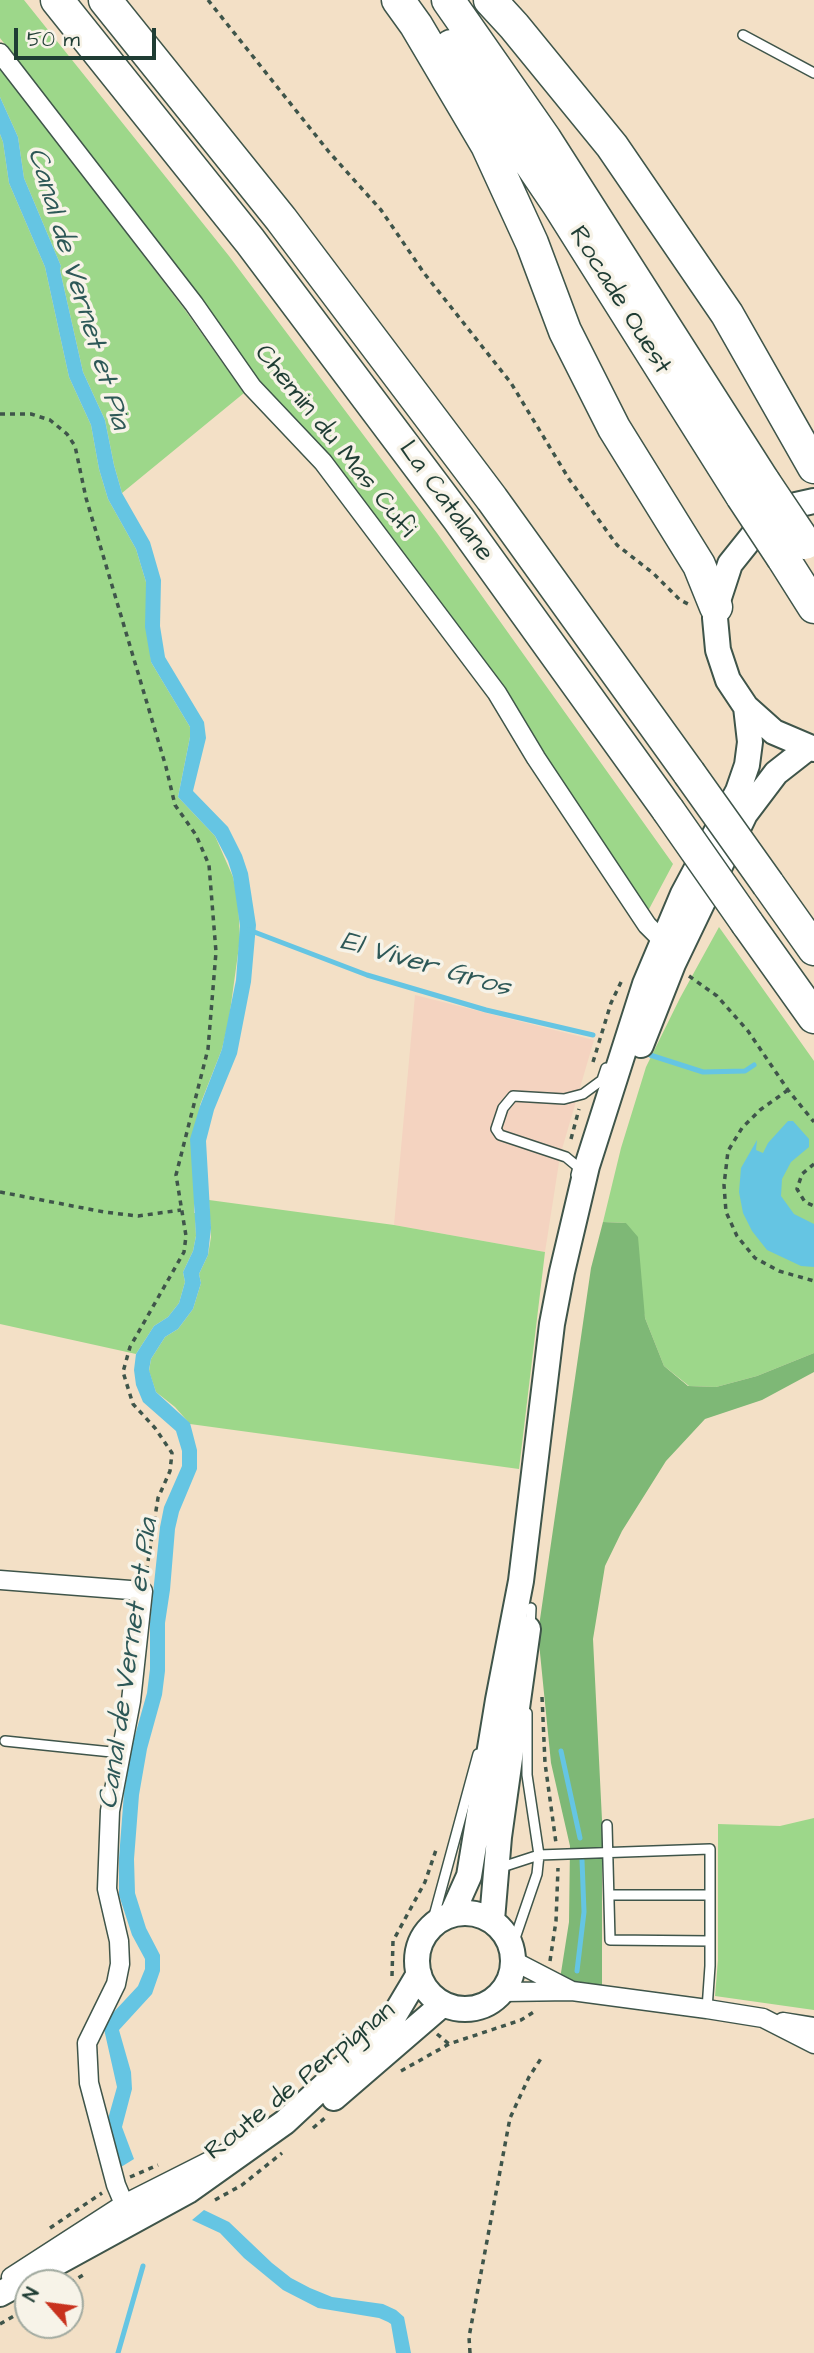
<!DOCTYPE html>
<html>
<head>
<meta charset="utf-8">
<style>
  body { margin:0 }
  #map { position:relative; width:814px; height:2353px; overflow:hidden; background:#f3e0c6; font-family:"Architects Daughter",sans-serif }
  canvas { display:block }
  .north { position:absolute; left:14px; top:2269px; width:70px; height:70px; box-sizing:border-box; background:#f7f3e8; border:2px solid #a1aaa0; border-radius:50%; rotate:298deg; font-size:19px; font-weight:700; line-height:28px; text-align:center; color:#1f3d34 }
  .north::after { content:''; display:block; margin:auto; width:24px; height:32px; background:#c8321e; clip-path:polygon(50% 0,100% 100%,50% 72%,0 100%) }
  .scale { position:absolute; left:14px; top:28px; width:142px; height:32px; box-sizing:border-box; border:4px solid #1f3d34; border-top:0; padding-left:9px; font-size:21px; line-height:24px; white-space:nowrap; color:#1f3d34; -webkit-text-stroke:5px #f7f3e8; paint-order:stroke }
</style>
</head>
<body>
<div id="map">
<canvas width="814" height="2353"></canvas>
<div class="north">N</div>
<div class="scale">50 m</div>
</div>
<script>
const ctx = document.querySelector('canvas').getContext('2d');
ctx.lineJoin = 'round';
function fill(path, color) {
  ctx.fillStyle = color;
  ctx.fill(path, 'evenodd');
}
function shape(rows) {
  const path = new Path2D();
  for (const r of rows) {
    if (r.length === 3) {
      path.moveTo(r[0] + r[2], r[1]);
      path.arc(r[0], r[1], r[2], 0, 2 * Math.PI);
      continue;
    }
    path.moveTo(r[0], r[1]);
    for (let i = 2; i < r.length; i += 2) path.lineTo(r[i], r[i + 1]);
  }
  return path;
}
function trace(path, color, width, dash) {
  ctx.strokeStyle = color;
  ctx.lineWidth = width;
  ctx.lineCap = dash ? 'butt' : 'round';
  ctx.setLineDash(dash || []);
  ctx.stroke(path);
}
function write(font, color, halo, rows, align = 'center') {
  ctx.font = font + ' "Architects Daughter",sans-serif';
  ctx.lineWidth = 7;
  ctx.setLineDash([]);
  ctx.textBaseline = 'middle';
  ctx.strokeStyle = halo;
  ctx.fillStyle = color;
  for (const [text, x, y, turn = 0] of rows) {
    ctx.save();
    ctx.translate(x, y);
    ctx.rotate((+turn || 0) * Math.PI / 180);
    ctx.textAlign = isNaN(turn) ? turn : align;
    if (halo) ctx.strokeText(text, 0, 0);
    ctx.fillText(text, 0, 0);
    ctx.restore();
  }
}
fill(shape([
  [415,995,594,1040,560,1156,545,1252,394,1225]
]), '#f4d3c0');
fill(shape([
  [0,0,24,0,229,256,437,533,673,864,648,911,544,753,504,688,258,381,200,299,0,38],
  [0,67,185,310,244,393,122,493,114,465,105,420,83,372,60,270,61,266,24,178,18,137,0,97],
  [0,134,3,142,9,183,45,267,69,377,91,425,99,469,108,499,136,549,146,582,151,662,190,727,190,737,178,797,215,836,233,877,238,901,240,939,229,1019,222,1049,200,1105,194,1194,194,1213,197,1213,195,1214,196,1236,193,1251,183,1272,185,1282,179,1303,168,1317,154,1326,136,1354,0,1324],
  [719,927,814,1061,814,1353,757,1376,716,1387,689,1386,664,1366,645,1318,626,1223,603,1222,621,1148,646,1067,680,998],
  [209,1200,394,1225,545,1252,519,1469,190,1424,175,1407,156,1392,149,1371,151,1359,165,1337,178,1329,193,1309,201,1283,199,1274,208,1255,211,1237],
  [814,1818,814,2010,715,1996,718,1960,718,1824,780,1826]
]), '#9dd78a');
fill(shape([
  [603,1222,626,1223,638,1237,645,1318,664,1366,688,1386,716,1387,757,1376,814,1353,814,1372,762,1400,705,1419,666,1461,622,1531,605,1566,593,1639,602,1820,602,1985,560,1979,569,1922,570,1846,551,1763,538,1633,591,1268]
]), '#7eb876');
fill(shape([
  [0,97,18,137,24,178,61,266,60,270,83,372,105,420,114,465,122,493,150,542,161,580,160,626,165,657,204,722,206,738,193,791,228,827,242,855,248,873,256,925,251,982,237,1054,214,1110,206,1141,211,1228,208,1255,199,1274,201,1283,193,1309,178,1329,165,1337,151,1359,149,1370,156,1392,190,1423,197,1450,197,1469,179,1512,175,1529,170,1590,165,1623,165,1671,162,1695,147,1749,139,1795,134,1859,135,1893,146,1928,160,1955,160,1971,152,1994,119,2030,131,2072,132,2089,122,2127,134,2159,121,2167,112,2148,106,2126,117,2087,104,2029,111,2015,138,1986,145,1969,145,1959,132,1935,119,1895,119,1858,124,1793,132,1746,147,1693,150,1669,150,1622,160,1527,164,1507,182,1466,182,1451,176,1431,143,1402,136,1385,134,1370,136,1354,154,1326,168,1317,179,1303,185,1282,183,1272,193,1251,196,1236,190,1139,200,1106,222,1049,236,980,240,926,233,877,228,861,215,836,178,797,190,737,190,727,151,662,145,627,146,582,136,549,108,499,99,469,91,425,69,377,45,267,9,183,3,142,0,134],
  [788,1121,793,1121,809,1139,809,1147,791,1162,782,1179,781,1196,794,1214,814,1224,814,1267,801,1266,767,1250,752,1231,743,1213,739,1192,741,1168,757,1140,756,1150,763,1153,768,1143],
  [204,2210,229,2222,272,2263,291,2278,310,2288,332,2297,383,2304,396,2310,404,2317,411,2353,396,2353,391,2324,388,2322,379,2318,318,2308,283,2290,244,2258,220,2233,192,2220]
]), '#65c5e3');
trace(shape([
  [249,930,367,975,486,1010,593,1035],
  [650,1055,703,1072,745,1071,754,1065],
  [561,1751,580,1838],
  [577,1971,584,1912,582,1860],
  [118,2353,143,2266]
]), '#65c5e3', 5);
const lane = shape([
  [743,35,814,73],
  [576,1175,578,1167,566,1157,500,1135,496,1129,503,1108,513,1096,564,1099,583,1094,602,1080,606,1068],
  [530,1629,531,1608],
  [5,1741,121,1753],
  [607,1825,610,1940,710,1941],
  [499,1868,539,1855,710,1849,710,1966,707,2009],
  [609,1895,710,1895],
  [431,1927,478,1754],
  [512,1947,537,1874,539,1855,527,1775,527,1713]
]);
const street = shape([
  [0,53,194,304,252,387,323,462,497,693,536,758,647,925,663,941],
  [0,1580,143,1591,131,1701,110,1811,107,1889,119,1941,120,1964,116,1984,87,2043,89,2083,116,2185,124,2204],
  [514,1961,572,1991],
  [503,1992,572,1991,707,2009,763,2018,814,2044],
  [783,2022,814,2027],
  [11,2277,124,2204,229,2151]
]);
const secondary = shape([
  [814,501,796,505,758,529,730,564,716,607,715,618,718,650,728,680,746,707,774,732,814,749],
  [641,1045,673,964,745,814,776,773,808,748],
  [465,1961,48],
  [452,1914,469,1876,498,1700,521,1581,552,1324,562,1272,587,1166,645,984,683,894,738,791,747,765,750,742,746,707],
  [492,1920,499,1837,528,1629],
  [334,2098,443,2004],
  [0,2294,188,2191,285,2122,388,2026,419,1974]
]);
const highway = shape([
  [57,0,250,241,458,518,668,810],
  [105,0,281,219,492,499,689,773],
  [398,0,416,25,487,145,532,243,565,331,614,428,699,565,716,607],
  [448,0,545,139,764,482],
  [490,0,514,26,612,146,727,314,814,467],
  [451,46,558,204,742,496],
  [783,558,814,607],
  [768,884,814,949],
  [747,923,814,1017]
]);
trace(lane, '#3f554a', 12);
trace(street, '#3f554a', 21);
trace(secondary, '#3f554a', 28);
trace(highway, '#3f554a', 35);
trace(shape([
  [208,0,329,152,381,210,424,273,511,383,569,479,617,545,654,574,680,600,688,604],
  [0,414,31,414,50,420,67,434,75,446,86,498,166,767,175,805,196,835,209,865,216,952,208,1049,176,1175,186,1236,184,1252,130,1347,123,1372,133,1404,155,1428,172,1453,170,1471,158,1498,146,1574],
  [689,976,717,996,748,1031,788,1090,814,1122],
  [593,1062,611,1003,622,980],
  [788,1090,760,1110,742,1128,728,1151,724,1185,726,1212,737,1236,755,1258,779,1271,814,1281],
  [571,1139,579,1109],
  [814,1164,802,1174,797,1189,805,1202,814,1206],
  [0,1192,104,1212,138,1216,181,1210],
  [542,1697,545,1763,556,1843],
  [550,1961,556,1921,558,1868],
  [392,1976,393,1941,425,1882,436,1850],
  [437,2034,449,2044],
  [401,2071,449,2044,521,2020,537,2010],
  [313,2128,326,2117],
  [130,2177,158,2165],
  [215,2200,242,2185,282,2153],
  [50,2228,102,2193],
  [70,2283,83,2275],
  [0,2324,28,2308],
  [470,2353,469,2337,510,2118,529,2077,542,2057]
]), '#3f554a', 3.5, [5, 5]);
trace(lane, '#fff', 9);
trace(street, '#fff', 18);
trace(secondary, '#fff', 24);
trace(highway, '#fff', 32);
const highwayBridge = shape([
  [764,482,805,543],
  [742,496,783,558],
  [689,773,768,884],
  [668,810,747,923]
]);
trace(highwayBridge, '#3f554a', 35, []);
trace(highwayBridge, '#fff', 32);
write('26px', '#1f3d34', '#f7f3e8', [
  ["Rocade Ouest",619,301,58],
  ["Chemin du Mas Cufi",334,442,51],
  ["La Catalane",445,502,54],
  ["Route de Perpignan",301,2082,-39]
]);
write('italic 28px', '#2d5857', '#f7f3e8', [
  ["Canal de Vernet et Pia",77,289,73],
  ["El Viver Gros",425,966,16],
  ["Canal de Vernet et Pia",130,1664,-82]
]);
</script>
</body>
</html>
